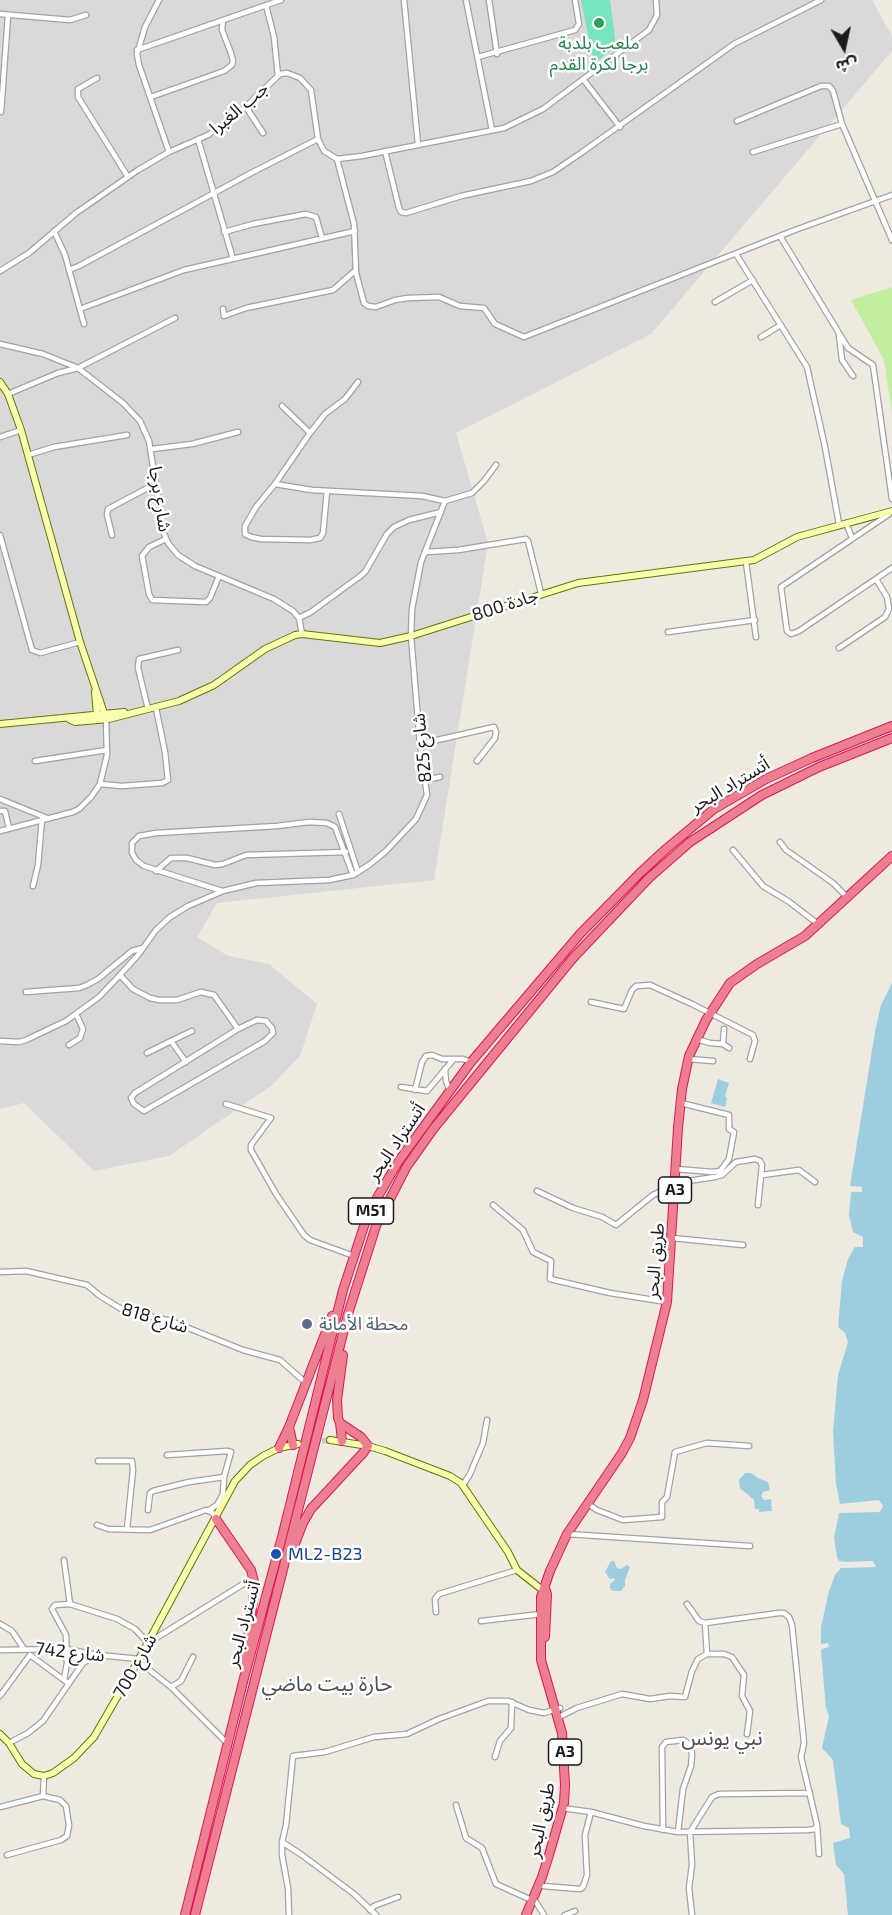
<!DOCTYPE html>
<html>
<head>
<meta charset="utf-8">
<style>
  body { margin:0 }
  #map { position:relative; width:892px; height:1915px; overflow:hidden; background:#eeeae0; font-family:"Exo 2","Noto Sans Arabic",sans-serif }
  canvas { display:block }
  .north { position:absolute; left:814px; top:18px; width:60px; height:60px; -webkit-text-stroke:4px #fff; paint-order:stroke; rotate:171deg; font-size:16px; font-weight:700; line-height:24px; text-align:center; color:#1b1b1b }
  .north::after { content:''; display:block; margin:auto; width:21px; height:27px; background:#1b1b1b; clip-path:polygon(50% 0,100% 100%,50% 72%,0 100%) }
</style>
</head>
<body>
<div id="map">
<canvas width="892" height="1915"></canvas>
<div class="north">ش</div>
</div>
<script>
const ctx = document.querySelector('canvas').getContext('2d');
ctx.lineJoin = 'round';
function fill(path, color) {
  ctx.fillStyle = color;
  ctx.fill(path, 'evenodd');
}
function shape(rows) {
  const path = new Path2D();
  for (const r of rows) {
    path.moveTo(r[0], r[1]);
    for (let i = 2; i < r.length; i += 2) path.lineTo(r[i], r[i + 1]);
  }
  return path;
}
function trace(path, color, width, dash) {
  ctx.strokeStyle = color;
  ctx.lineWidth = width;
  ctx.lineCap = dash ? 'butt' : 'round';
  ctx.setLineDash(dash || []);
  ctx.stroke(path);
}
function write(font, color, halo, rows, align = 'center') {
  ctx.font = font + ' "Exo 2","Noto Sans Arabic",sans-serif';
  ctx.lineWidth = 5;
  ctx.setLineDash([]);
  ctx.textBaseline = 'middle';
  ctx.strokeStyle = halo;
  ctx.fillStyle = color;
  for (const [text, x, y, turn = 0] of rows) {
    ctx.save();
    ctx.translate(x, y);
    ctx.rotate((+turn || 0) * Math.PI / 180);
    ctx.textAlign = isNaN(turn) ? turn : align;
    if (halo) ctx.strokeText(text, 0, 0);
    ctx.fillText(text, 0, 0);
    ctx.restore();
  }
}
fill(shape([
  [0,0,872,0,892,36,892,51,651,334,456,433,488,543,434,880,217,903,197,937,228,956,269,964,317,1004,300,1056,271,1086,169,1156,94,1171,24,1103,0,1109]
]), '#dad8d8');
fill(shape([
  [892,287,892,413,884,360,851,300]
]), '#c3eda0');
fill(shape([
  [581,0,610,0,616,46,594,64]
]), '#76e5be');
fill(shape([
  [892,983,892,1915,848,1915,844,1874,836,1865,833,1843,850,1838,849,1828,841,1824,833,1760,822,1748,829,1716,826,1708,821,1651,822,1649,829,1647,828,1643,821,1644,821,1627,829,1591,835,1575,841,1568,876,1567,873,1561,845,1562,839,1561,837,1557,834,1538,839,1513,880,1512,883,1506,879,1500,840,1504,836,1483,833,1432,838,1375,848,1342,845,1333,838,1327,842,1281,848,1259,855,1247,863,1247,863,1237,853,1232,849,1215,851,1192,862,1192,862,1187,850,1186,875,1032,881,1005],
  [718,1079,729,1083,725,1096,727,1098,725,1107,711,1103],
  [745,1473,751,1473,758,1478,768,1482,770,1490,763,1492,761,1496,764,1500,771,1499,772,1511,759,1512,759,1509,755,1509,754,1500,740,1488,739,1480],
  [611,1561,614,1561,617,1568,621,1569,627,1565,630,1567,625,1580,625,1586,621,1591,613,1591,610,1588,610,1584,615,1580,614,1578,610,1579,605,1572]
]), '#9ccee0');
fill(shape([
  [319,1365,340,1370,303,1514,283,1509]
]), '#fff');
trace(shape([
  [313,1442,330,1440]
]), '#cecbc2', 6, [6, 3]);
const street = shape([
  [159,0,145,27,137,54,139,65,169,152],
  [404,0,418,144],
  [466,0,492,130],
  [489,0,497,54],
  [266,5,274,37,278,76],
  [0,14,70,20,86,15],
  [137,50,281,0],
  [478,57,575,30,579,24,575,0],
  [97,78,78,89,78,97,128,177],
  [583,79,620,127],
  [151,97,224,71,232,65,233,61,231,53,222,30,223,20],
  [246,107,263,133],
  [1,112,8,16],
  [737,121,821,86,829,86,833,91,842,124,892,240],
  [198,139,233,259],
  [385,151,399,208,401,212,406,213,461,196,531,181,553,172,581,153,734,44,821,0],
  [753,152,842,124],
  [337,159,354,224,356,273,364,303,368,306,376,307,395,300,408,298,439,297,460,306,484,308,495,324,524,337,795,230,892,195],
  [54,231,65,255,84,324],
  [224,232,253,224,306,214,316,217,322,238],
  [780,236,848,348,873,365,892,499],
  [736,254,807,367,825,447,839,524],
  [69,270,79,266,253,172,318,139],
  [0,271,29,253,76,213,138,170,169,152,208,135,239,113,280,74,287,73,300,78,311,90,318,139,324,151,337,159,362,156,504,128,543,109,649,30,657,15,656,0],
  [715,302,753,280],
  [80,309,184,270,355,231],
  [223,309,224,316,246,308,333,290,356,270],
  [839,335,842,360,853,376],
  [761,337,781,325],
  [0,344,43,354,78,368,123,403,140,421,149,441,163,531,168,543,178,555,195,566,274,599,293,611,299,618],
  [8,394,58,373,78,368,175,318],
  [282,406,310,433],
  [0,437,21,430],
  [152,449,192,444,238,432],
  [28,455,54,447,127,435],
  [275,484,312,490,422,496,445,501],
  [327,491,323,533,320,538,310,540,261,539,251,537,245,534,245,526,256,507,275,484,310,433,325,414,345,399,358,382],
  [889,514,781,587,787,631,791,634,799,631,892,568],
  [846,523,852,538],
  [0,535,32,650,40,653,80,642],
  [112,535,107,515,108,509,155,484],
  [166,539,149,547,142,556,149,594,152,600,206,602,210,598,219,576],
  [426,552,458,550,526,539,528,541,541,593],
  [746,562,756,637],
  [668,632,755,620],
  [302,634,299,618,311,612,359,577,365,572,387,534,394,527,409,520,441,512],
  [839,648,885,617,889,609,887,597,876,579],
  [148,709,138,668,139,659,178,650],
  [420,744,494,727,496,732,495,738,477,761],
  [35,761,107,750],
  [425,780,440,777],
  [100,784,122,786,162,783,168,780,165,752,156,708],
  [0,799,47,818],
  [0,811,5,811,9,828],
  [339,814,358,872],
  [0,831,73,812,79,809,91,797,100,784,107,755,106,719],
  [780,842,786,850,833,883,847,897],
  [733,850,763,886,788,901,818,924],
  [156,871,171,858,187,858,215,865,223,864,246,855,346,852],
  [33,886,38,865,42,819],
  [222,891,144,866,136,860,132,853,132,843,139,836,156,833,277,826,309,822,327,823,335,827,353,875],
  [120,975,138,955,156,930,170,917,188,906,223,891,256,883,329,880,353,875,369,865,386,851,416,819,427,795,420,744,411,636,412,609,421,562,445,501,472,493,484,481,496,465],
  [26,992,79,988,87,985,98,979,132,951,143,948],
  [591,1002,624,1009,632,990,636,986,650,985,692,1004,753,1035,755,1041,750,1059],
  [257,1020,266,1021,272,1028,273,1033,265,1041,144,1111,134,1104,131,1098,135,1093,238,1029,257,1020],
  [696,1039,710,1043,723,1044,729,1048],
  [0,1041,19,1042,26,1040,66,1021,99,997,120,975,133,989,150,998,159,1000,177,1000,201,992,214,995,238,1029],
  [171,1041,192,1031],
  [723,1044,724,1029],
  [69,1045,80,1038,83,1029,76,1014],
  [147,1053,171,1041,186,1062],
  [688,1059,713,1061],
  [445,1069,446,1081,450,1091],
  [401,1087,427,1091,453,1060],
  [415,1090,422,1062,426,1056,432,1055,442,1059,463,1059,471,1062],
  [226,1104,271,1118,251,1145,251,1150,276,1194,304,1235,310,1240,354,1256],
  [676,1169,712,1172,720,1171,729,1159,734,1132,729,1129,729,1115,681,1103],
  [762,1175,799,1170,815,1182],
  [537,1191,573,1208,602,1217,616,1225,653,1195,670,1187,675,1189,688,1181,715,1177,722,1175,736,1162,755,1159,760,1161,762,1165,758,1205],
  [493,1205,523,1230,533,1252,551,1261,550,1279,610,1293,667,1302],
  [672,1238,743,1245],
  [0,1272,26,1271,87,1285,100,1296,123,1310,171,1321,243,1350,280,1360,306,1383],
  [167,1455,227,1451,231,1452,224,1477,223,1494,217,1505,209,1510],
  [98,1461,132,1461,133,1470,127,1529],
  [463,1485,470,1474,483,1443,487,1420],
  [588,1504,597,1510,623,1520,662,1517,662,1502,667,1497,675,1452,707,1443,749,1446],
  [148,1510,150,1493,153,1491,189,1482,224,1477],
  [97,1525,108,1529,150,1530,206,1510,213,1513,216,1519],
  [567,1534,750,1546],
  [64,1560,70,1604,117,1619,135,1629,148,1643,253,1578],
  [436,1612,435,1599,439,1594,517,1570],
  [481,1621,541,1614],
  [705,1623,707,1654],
  [0,1624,12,1631,24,1649],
  [0,1650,66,1649,98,1655,139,1659],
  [138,1661,171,1687,228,1744],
  [64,1680,67,1663,66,1635,52,1609,55,1605,70,1604],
  [171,1687,181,1681,193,1657],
  [0,1696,30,1655,68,1683],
  [559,1717,577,1708,622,1694,650,1699,670,1696,685,1697,692,1671,698,1659,707,1654,724,1654,732,1657,744,1675,742,1696,750,1711,747,1734],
  [9,1743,28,1733,43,1721,83,1663,95,1656],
  [495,1757,500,1741,511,1728,512,1702],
  [456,1805,466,1838,482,1848,496,1884,536,1902,544,1915],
  [0,1807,43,1796,44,1776],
  [562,1808,591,1812,644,1826,678,1832,808,1830,815,1829,817,1825,801,1757,804,1743,792,1625,789,1617,784,1613,779,1613,705,1623,699,1621,687,1604],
  [817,1825,819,1854],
  [663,1830,662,1747,666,1742,683,1740,691,1745,692,1755,691,1766,683,1789,678,1832],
  [282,1842,302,1855,354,1894,376,1915],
  [7,1855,61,1840,67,1836,69,1825,66,1806,60,1800,43,1796],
  [543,1886,580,1889,583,1887,587,1875,585,1835,591,1812],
  [370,1910,374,1906,398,1897],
  [289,1915,288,1888,282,1855,282,1842,286,1825,293,1756,325,1752,374,1737,407,1734,439,1719,488,1701,508,1701,529,1710,544,1713,560,1708],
  [565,1915,575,1911],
  [692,1915,689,1888,692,1865,690,1832,712,1797,719,1794,810,1793]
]);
const secondary = shape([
  [0,382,8,394,21,430,80,642,106,719],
  [95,692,97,715],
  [69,719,75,722,109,719,179,701,214,685,265,649,295,635,302,634,380,643,411,636,578,583,754,560,797,537,892,511],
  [0,724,124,712],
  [330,1440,368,1446,385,1451,450,1476,461,1483,508,1552,517,1570,545,1592],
  [0,1734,9,1743,22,1764,34,1774,44,1776,53,1773,74,1758,94,1737,138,1661,235,1481,250,1465,263,1456,279,1448,298,1444]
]);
const highway = shape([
  [340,1423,342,1441],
  [289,1427,293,1445],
  [279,1448,289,1427,332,1316],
  [216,1519,251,1570,255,1586,244,1667],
  [291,1554,303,1523,311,1509,363,1453,368,1446,361,1437,340,1423,338,1418,337,1400,343,1355],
  [545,1637,547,1594,545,1588],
  [185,1915,244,1678,282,1537,343,1290,365,1223,377,1198,398,1162,471,1062,580,934,640,873,666,849,714,809,766,779,812,758,892,726],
  [195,1915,348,1314,376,1226,407,1166,434,1128,573,958,649,878,690,842,762,795,819,767,892,738],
  [526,1915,542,1877,549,1855,564,1803,565,1785,562,1733,541,1660,541,1597,550,1571,567,1534,622,1453,630,1438,643,1400,667,1302,678,1128,682,1089,689,1056,706,1020,730,983,757,964,805,936,892,856]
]);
trace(street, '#a2a2a2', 7);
trace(secondary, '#647500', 8);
trace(highway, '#e31555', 10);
trace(street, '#fff', 4.5);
trace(secondary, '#f8fead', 6);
trace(highway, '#ed8090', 8);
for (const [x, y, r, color] of [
  [599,23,6,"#2e9e5b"],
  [307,1324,6,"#5c6f8a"],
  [276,1554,6,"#1a4fb4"]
]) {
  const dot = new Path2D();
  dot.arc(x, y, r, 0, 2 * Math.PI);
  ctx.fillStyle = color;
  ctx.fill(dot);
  trace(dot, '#fff', 2);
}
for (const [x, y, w] of [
  [675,1190,33],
  [371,1211,45],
  [565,1752,33]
]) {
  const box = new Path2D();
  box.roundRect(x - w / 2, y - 13, w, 26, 4.5);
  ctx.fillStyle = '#fff';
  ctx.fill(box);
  trace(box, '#1b1b1b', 1.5);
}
write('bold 16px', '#1b1b1b', null, [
  ["A3",675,1190],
  ["M51",371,1211],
  ["A3",565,1752]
]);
write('18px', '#27864d', '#fff', [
  ["ملعب بلدبة",599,43],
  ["برجا لكرة القدم",599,64]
]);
write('18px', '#1b1b1b', '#fff', [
  ["جب الغبرا",239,108,-40],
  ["شارع برجا",160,499,81],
  ["جادة 800",505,605,-18],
  ["شارع 825",422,748,-96],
  ["أتستراد البحر",730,785,-31],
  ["أتستراد البحر",396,1142,-56],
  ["طريق البحر",655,1261,-85],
  ["شارع 818",155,1318,16],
  ["أتستراد البحر",243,1624,-75],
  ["شارع 742",70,1652,6],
  ["شارع 700",135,1666,-61],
  ["طريق البحر",541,1820,-78]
]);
write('18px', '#4e5e75', '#fff', [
  ["محطة الأمانة",319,1324]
], 'left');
write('18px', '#164399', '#fff', [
  ["ML2-B23",288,1554]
], 'left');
write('21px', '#4e4e4e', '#fff', [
  ["حارة بيت ماضي",327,1684],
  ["نبي يونس",722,1738]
]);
</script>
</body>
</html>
